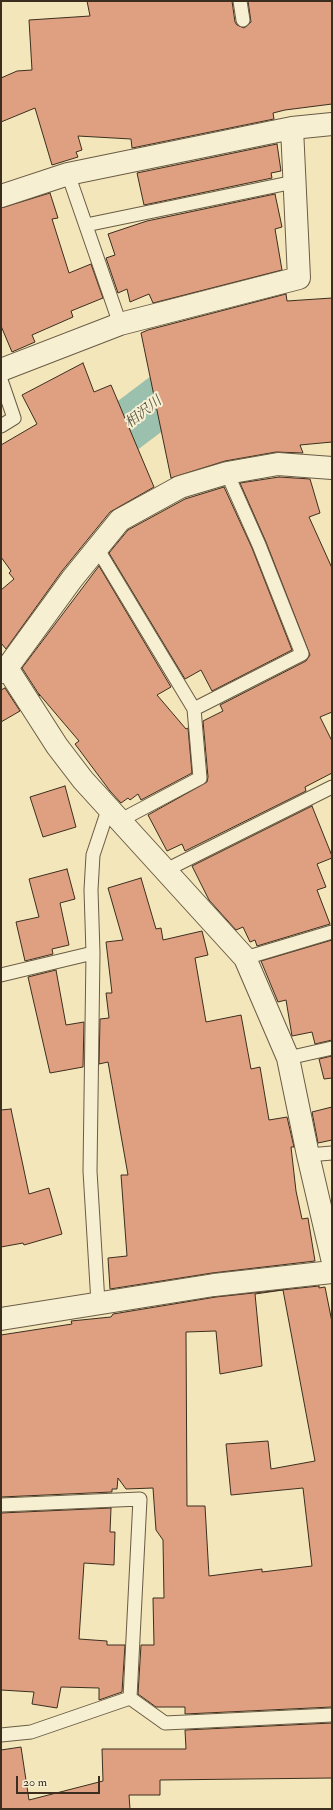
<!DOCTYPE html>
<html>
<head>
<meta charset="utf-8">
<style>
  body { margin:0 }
  #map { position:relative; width:333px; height:1810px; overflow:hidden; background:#f2e6ba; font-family:"IM FELL Double Pica",serif }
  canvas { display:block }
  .frame { position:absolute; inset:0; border:2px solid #3c2e1e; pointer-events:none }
  .scale { position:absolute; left:16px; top:1776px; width:84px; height:18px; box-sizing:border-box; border:2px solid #3c2e1e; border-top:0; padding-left:5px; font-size:12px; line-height:14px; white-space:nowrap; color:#3c2e1e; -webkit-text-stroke:3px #f7efd2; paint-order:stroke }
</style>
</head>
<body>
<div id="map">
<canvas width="333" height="1810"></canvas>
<div class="frame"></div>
<div class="scale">20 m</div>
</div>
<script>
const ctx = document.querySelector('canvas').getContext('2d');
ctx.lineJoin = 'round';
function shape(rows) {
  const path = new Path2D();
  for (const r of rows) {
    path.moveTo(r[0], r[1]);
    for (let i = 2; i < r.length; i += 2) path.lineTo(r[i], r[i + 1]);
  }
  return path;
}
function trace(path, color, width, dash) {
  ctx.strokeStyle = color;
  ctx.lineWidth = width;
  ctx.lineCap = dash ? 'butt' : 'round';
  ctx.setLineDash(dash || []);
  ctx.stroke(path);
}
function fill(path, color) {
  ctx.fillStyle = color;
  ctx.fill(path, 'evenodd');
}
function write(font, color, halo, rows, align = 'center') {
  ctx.font = font + ' "IM FELL Double Pica","Noto Serif JP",serif';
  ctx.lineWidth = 4;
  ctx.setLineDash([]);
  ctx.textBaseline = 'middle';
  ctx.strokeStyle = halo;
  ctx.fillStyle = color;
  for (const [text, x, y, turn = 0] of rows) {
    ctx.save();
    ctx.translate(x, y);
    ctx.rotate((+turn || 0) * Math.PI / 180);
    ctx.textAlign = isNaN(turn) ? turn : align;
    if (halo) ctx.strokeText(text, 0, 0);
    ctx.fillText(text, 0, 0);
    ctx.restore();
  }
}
trace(shape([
  [1,508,115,435,168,395,301,371,332,368]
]), '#9bc0ad', 51);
const building = shape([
  [87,1,232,1,235,22,237,25,244,28,251,22,248,1,332,1,332,104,285,110,273,113,274,119,132,148,131,139,78,136,82,150,76,152,78,157,52,165,35,108,1,122,1,78,17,71,32,70,29,20,90,16,87,1],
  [277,144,281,171,271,173,272,178,144,205,137,173,277,144],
  [50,193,58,218,52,219,69,273,91,264,103,298,71,311,73,317,32,335,35,342,12,352,1,326,1,208,50,193],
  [275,194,282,227,275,229,282,270,153,303,149,294,130,302,127,289,118,293,106,258,115,255,108,234,147,221,275,194],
  [286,294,287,301,332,298,332,442,300,445,303,453,276,452,225,461,171,478,141,333,148,330,286,294],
  [83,363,94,392,111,385,154,487,110,512,62,571,6,649,1,643,1,590,14,579,9,573,11,571,1,557,1,445,37,424,22,395,83,363],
  [279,477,310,479,320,513,309,517,332,568,332,712,320,717,332,741,332,773,305,787,306,791,185,851,182,844,167,851,148,815,207,782,208,777,203,721,223,711,220,705,306,661,310,655,266,542,240,483,279,477],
  [224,487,252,548,292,650,212,691,201,670,185,679,109,553,128,530,185,499,224,487],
  [99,566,171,687,157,695,186,729,188,728,192,773,141,800,138,794,130,800,128,798,121,803,110,791,75,744,79,741,39,694,40,696,22,668,99,566],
  [5,688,20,711,1,722,1,690,5,688],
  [65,786,76,827,43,837,30,797,65,786],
  [312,806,332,856,332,858,317,864,326,887,317,890,330,924,257,946,255,940,250,942,243,927,236,930,209,900,192,866,312,806],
  [67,869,75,899,60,903,69,945,52,949,53,954,25,961,16,922,39,917,29,879,67,869],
  [141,878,156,929,161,928,163,940,202,931,208,955,195,958,206,1022,241,1015,251,1069,260,1067,269,1120,287,1117,294,1147,291,1147,296,1191,302,1219,308,1218,315,1261,212,1273,110,1289,108,1258,127,1256,121,1175,128,1175,108,1062,99,1064,100,1019,109,1018,106,993,112,993,106,942,123,940,108,888,141,878],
  [332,940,332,1040,315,1044,312,1032,292,1036,286,1000,278,1002,261,961,332,940],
  [56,970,66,1025,84,1022,83,1067,50,1073,28,977,56,970],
  [332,1056,332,1078,324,1079,319,1059,332,1056],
  [332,1107,332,1140,318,1143,312,1112,332,1107],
  [11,1109,29,1194,49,1188,62,1234,24,1245,23,1243,1,1247,1,1110,11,1109],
  [319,1286,319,1288,325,1287,332,1322,332,1707,185,1714,185,1707,156,1707,138,1694,141,1645,154,1645,153,1598,164,1598,163,1540,156,1530,153,1488,126,1489,118,1478,117,1489,112,1489,112,1492,1,1497,1,1335,72,1324,71,1321,111,1317,113,1314,216,1297,319,1286],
  [283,1290,315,1461,271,1469,268,1441,226,1444,231,1495,303,1488,312,1566,262,1572,262,1569,209,1576,205,1506,187,1506,186,1332,216,1331,220,1374,262,1366,255,1294,283,1290],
  [111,1508,110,1532,115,1532,114,1565,84,1563,79,1639,107,1641,107,1645,125,1645,122,1692,99,1700,99,1688,61,1687,57,1708,32,1704,34,1692,1,1690,1,1513,111,1508],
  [332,1723,332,1778,160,1780,160,1795,129,1795,130,1809,1,1809,1,1750,21,1747,29,1800,103,1781,102,1749,186,1749,185,1730,332,1723]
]);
fill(building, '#dea080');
trace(building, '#3c2e1e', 1);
const service = shape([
  [240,1,243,20],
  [68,174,120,324],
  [86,225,294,182],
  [1,380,14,418,1,426],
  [97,548,194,709],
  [119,821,200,778,194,709,302,654,259,545,227,473],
  [166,870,332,787],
  [245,958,332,932],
  [1,975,93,953],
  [288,1058,332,1048],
  [308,1155,332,1153],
  [98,1303,90,1171,93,953,91,890,93,855,108,810],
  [1,1505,140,1499,130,1698,31,1732,1,1735],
  [130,1698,165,1723,332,1715]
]);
const minor = shape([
  [1,196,68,174,292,128,332,124],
  [1,370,120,324,299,278,292,128],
  [7,668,57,746,83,780,245,958,288,1058,308,1155,332,1258],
  [1,672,7,668,72,579,120,520,180,487,227,473,278,464,332,468],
  [1,1319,214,1285,332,1272]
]);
trace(service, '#6a5c45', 15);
trace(minor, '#6a5c45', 24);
trace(service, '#f7efd2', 13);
trace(minor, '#f7efd2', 22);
write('italic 14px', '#545242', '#f7efd2', [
  ["相沢川",144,413,-38]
]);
</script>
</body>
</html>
